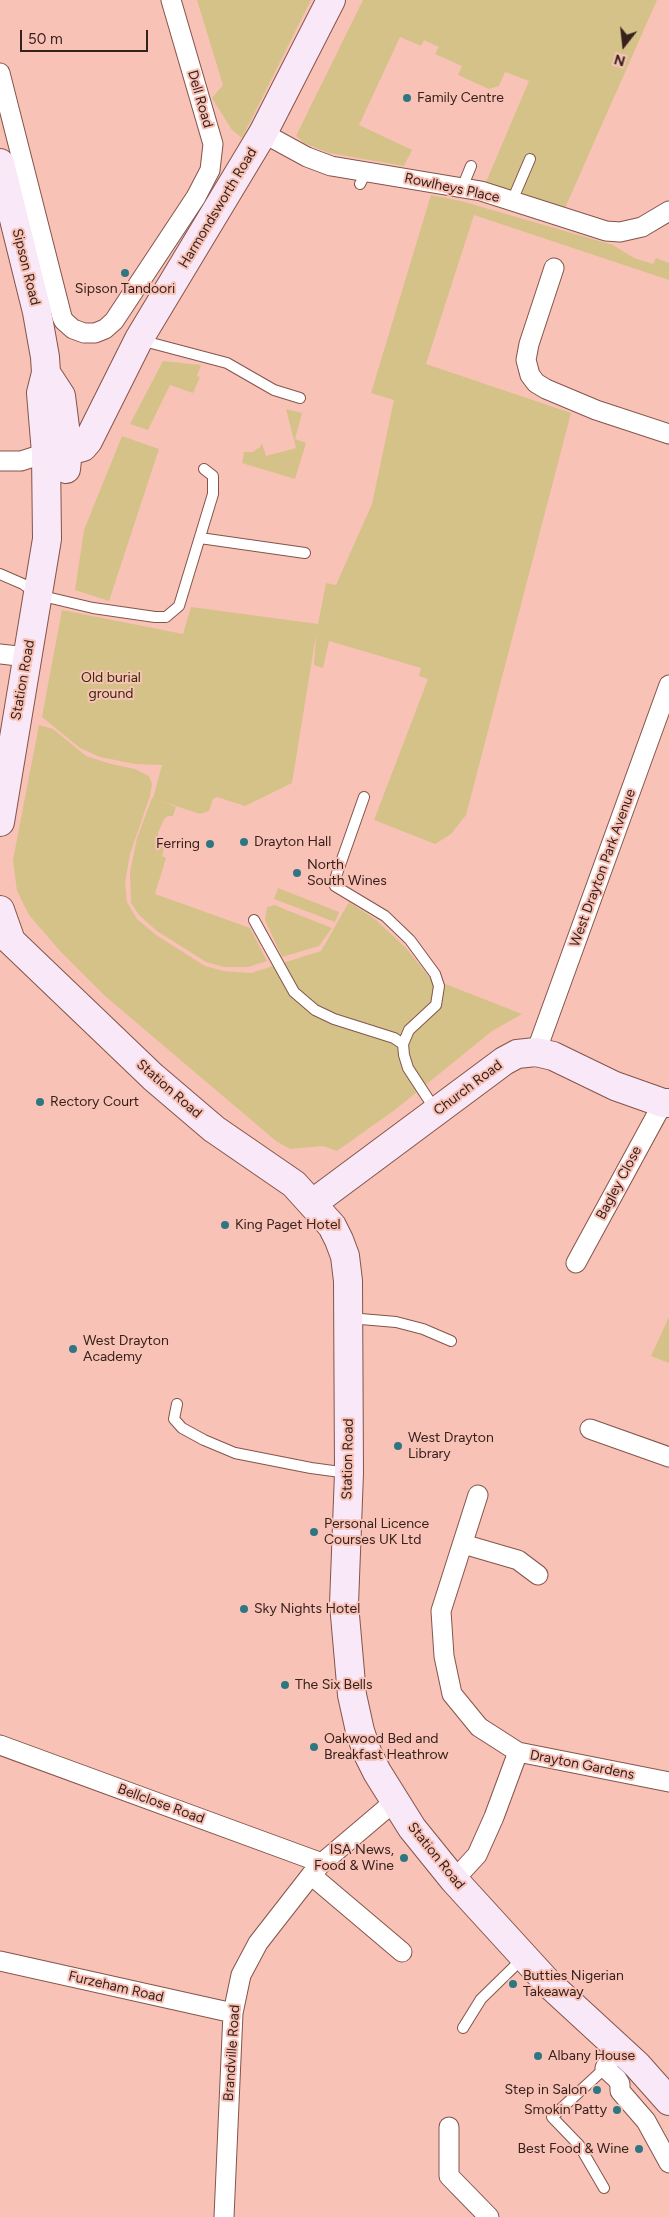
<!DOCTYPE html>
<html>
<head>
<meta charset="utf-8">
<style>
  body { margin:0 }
  #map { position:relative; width:669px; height:2217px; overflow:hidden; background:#f9c2b6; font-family:Figtree,sans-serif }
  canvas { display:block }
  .north { position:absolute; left:599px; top:20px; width:50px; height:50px; -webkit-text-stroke:4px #f9c2b6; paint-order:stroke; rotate:196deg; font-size:14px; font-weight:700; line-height:20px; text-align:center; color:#36211d }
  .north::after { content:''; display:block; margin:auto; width:18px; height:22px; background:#36211d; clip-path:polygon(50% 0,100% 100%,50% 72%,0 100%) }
  .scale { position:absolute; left:20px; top:30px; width:128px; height:22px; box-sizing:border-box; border:2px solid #36211d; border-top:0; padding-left:6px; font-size:15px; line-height:18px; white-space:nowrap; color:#36211d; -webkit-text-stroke:4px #f9c2b6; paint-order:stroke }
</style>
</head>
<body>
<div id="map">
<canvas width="669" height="2217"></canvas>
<div class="north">N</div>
<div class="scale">50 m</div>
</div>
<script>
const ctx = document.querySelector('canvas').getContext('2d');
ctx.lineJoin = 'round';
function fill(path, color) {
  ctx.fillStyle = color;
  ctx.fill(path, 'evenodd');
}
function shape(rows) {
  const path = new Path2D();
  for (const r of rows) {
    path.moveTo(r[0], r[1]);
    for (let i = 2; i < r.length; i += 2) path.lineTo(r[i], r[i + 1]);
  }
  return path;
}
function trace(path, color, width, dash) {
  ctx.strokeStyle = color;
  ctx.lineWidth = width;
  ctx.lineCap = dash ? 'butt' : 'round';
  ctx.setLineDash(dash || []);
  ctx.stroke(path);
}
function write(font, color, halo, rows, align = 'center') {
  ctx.font = font + ' Figtree,sans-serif';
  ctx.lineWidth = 4;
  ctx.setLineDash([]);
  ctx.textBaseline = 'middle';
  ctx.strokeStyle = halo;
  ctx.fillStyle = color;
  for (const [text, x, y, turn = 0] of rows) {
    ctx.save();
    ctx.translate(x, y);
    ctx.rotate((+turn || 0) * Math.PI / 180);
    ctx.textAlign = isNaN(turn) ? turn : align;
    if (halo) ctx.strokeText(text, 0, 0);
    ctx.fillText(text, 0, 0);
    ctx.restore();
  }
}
fill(shape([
  [197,0,311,0,242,138,232,130,212,98,223,85],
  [363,0,657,0,565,208,486,182,529,81,505,72,499,86,489,89,458,75,462,66,435,54,439,47,424,40,421,46,400,37,359,125,412,150,404,166,329,153,304,143,296,136],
  [431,195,461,201,613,245,634,258,653,264,656,258,669,263,669,280,474,215,426,364,571,413,466,815,451,834,435,844,374,820,428,679,419,676,421,668,329,641,323,668,314,665,316,635,292,783,245,806,217,797,213,799,209,811,200,814,161,801,176,807,173,816,168,816,164,819,158,833,159,840,164,848,162,856,166,858,155,894,250,928,267,961,248,967,224,967,206,962,157,931,139,915,131,903,130,872,137,838,152,798,153,798,162,765,135,764,100,757,80,748,42,717,62,610,183,634,191,607,318,624,326,583,336,585,372,504,394,400,371,393],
  [163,361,201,365,197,376,200,377,193,393,170,385,148,430,130,424],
  [286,409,302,413,295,439,306,443,295,479,242,463,244,452,253,452,260,447,262,443,266,456,296,448],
  [122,436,159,449,109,601,75,590,84,530],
  [39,725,53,729,86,756,111,764,135,769,149,776,152,784,150,796,130,854,125,883,127,902,137,919,156,935,205,966,224,971,251,973,321,951,349,902,376,920,406,948,430,978,522,1014,492,1031,396,1109,337,1151,323,1146,290,1149,276,1141,105,996,60,951,29,915,17,891,13,860],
  [278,888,339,912,335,922,274,899],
  [275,905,284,909,332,928,319,946,282,957,265,920,267,907],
  [669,1317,669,1363,651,1356]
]), '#d5c288');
const lane = shape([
  [360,184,366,172],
  [462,188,471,166],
  [512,201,530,159],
  [140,340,227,363,274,390,300,398],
  [200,538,305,553],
  [0,574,23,584,38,595,93,608,155,617,166,617,179,606,213,494,213,476,204,469],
  [364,797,334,882,335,886,385,916,410,940,435,974,439,986,436,1005,409,1030,403,1044,404,1055,408,1068,436,1111],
  [254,920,294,992,315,1010,334,1019,394,1038,403,1044],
  [349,1318,396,1322,423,1329,451,1341],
  [177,1404,174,1419,182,1428,204,1440,235,1453,311,1468,348,1473],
  [463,2028,481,1999,523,1958],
  [604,2188,579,2145,552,2117,605,2068]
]);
const street = shape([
  [0,73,62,317,64,321,73,329,84,333,95,333,105,329,114,321,196,197,210,170,213,144,171,0],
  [263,133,307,157,331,166,481,191,606,231,620,232,642,227,669,211],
  [554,268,529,344,526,360,530,375,536,383,546,389,596,410,669,434],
  [0,461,21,461,46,453],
  [0,654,27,657],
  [536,1052,669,685],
  [576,1263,663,1103],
  [590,1429,669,1457],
  [478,1495,441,1611,444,1656,452,1694,479,1727,518,1752,669,1782],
  [463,1544,518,1560,538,1575],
  [0,1745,322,1863],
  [311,1875,402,1952],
  [454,1880,477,1855,494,1817,518,1752],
  [0,1961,233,2013],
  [618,2048,605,2068,617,2079,620,2084,620,2091,646,2121,669,2163],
  [449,2127,449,2176,489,2217],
  [224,2217,233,2013,241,1975,258,1943,311,1875,322,1863,395,1801]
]);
const secondary = shape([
  [0,163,37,312,45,357,46,373,41,393,46,453,47,539,0,822],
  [46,373,61,396,68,451,66,469],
  [46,453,68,451,83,447,88,441,139,339,263,133,331,0],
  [0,910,11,941,153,1077,214,1129,294,1184,332,1226,339,1240,345,1256,348,1281,349,1473,344,1604,352,1695,360,1731,367,1752,377,1772,412,1828,454,1880,549,1984,637,2065,669,2101],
  [313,1203,504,1061,517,1054,536,1052,553,1056,615,1086,663,1103,669,1103]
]);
trace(lane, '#84544b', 12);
trace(street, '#84544b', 21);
trace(secondary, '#84544b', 30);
trace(lane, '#fff', 10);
trace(street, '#fff', 19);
trace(secondary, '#f9e8f7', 28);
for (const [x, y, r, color] of [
  [407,98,5,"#2f7683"],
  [125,273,5,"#2f7683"],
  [244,842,5,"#2f7683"],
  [210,844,5,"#2f7683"],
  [297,873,5,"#2f7683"],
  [40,1102,5,"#2f7683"],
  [225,1225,5,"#2f7683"],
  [73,1349,5,"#2f7683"],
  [398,1446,5,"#2f7683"],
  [314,1532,5,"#2f7683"],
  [244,1609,5,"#2f7683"],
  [285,1685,5,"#2f7683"],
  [314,1747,5,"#2f7683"],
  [404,1858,5,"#2f7683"],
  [513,1984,5,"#2f7683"],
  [538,2056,5,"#2f7683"],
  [597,2090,5,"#2f7683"],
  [617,2110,5,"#2f7683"],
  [639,2149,5,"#2f7683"]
]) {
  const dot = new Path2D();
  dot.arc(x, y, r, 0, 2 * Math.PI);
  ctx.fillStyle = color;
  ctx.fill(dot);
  trace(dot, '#f9c2b6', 2);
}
write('14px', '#36211d', '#f9c2b6', [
  ["Family Centre",417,98],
  ["Sipson Tandoori",125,289,"center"],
  ["Drayton Hall",254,842],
  ["Ferring",200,844,"right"],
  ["North",307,865],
  ["South Wines",307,881],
  ["Rectory Court",50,1102],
  ["King Paget Hotel",235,1225],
  ["West Drayton",83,1341],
  ["Academy",83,1357],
  ["West Drayton",408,1438],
  ["Library",408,1454],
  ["Personal Licence",324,1524],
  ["Courses UK Ltd",324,1540],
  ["Sky Nights Hotel",254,1609],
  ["The Six Bells",295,1685],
  ["Oakwood Bed and",324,1739],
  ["Breakfast Heathrow",324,1755],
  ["ISA News,",394,1850,"right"],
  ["Food & Wine",394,1866,"right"],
  ["Butties Nigerian",523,1976],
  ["Takeaway",523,1992],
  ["Albany House",548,2056],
  ["Step in Salon",587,2090,"right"],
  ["Smokin Patty",607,2110,"right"],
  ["Best Food & Wine",629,2149,"right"]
], 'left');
write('14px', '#36211d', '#f9c2b6', [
  ["Dell Road",200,99,74],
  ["Rowlheys Place",452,188,12],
  ["Harmondsworth Road",218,208,-59],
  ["Sipson Road",26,267,76],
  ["Station Road",23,680,-80],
  ["West Drayton Park Avenue",603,868,-70],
  ["Church Road",468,1088,-37],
  ["Station Road",169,1089,41],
  ["Bagley Close",619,1183,-62],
  ["Station Road",348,1459,-89],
  ["Drayton Gardens",582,1765,11],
  ["Bellclose Road",161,1804,20],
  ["Station Road",436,1856,51],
  ["Furzeham Road",116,1987,13],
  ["Brandville Road",232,2053,-86]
]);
write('14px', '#372c06', '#f9c2b6', [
  ["Old burial",111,678],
  ["ground",111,694]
]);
</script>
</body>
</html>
